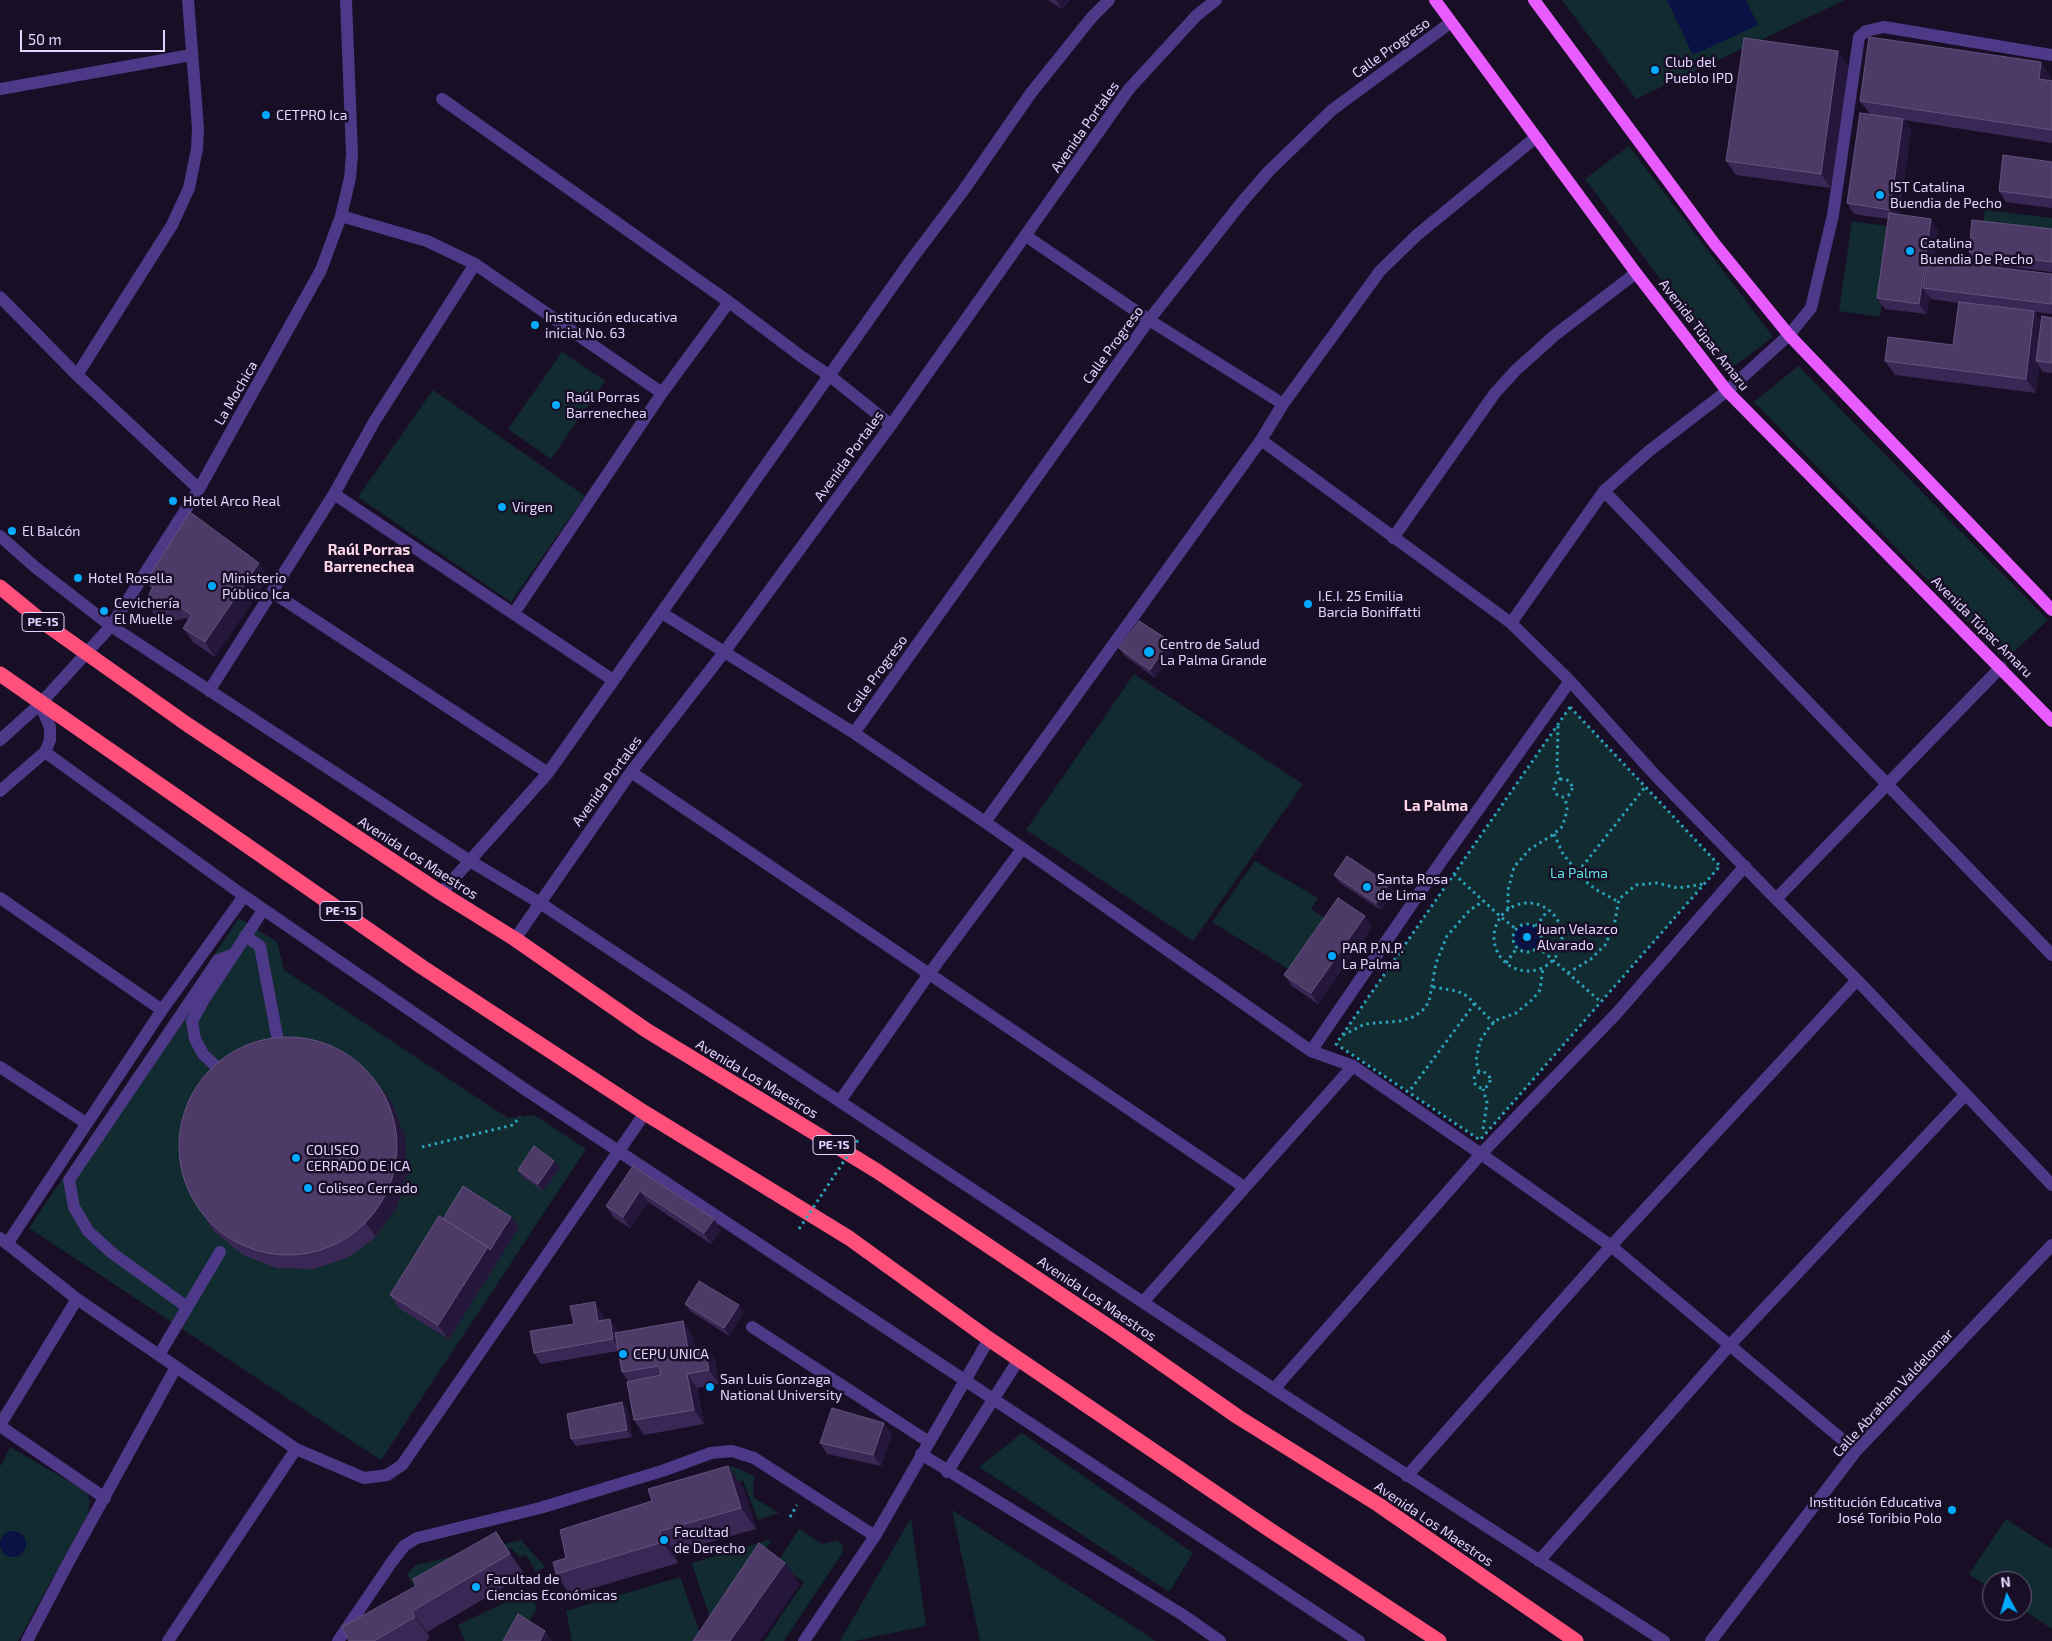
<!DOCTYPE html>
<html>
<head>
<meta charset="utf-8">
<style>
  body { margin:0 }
  #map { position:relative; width:2052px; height:1641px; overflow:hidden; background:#180f27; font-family:"Exo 2",sans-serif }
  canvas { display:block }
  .north { position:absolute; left:1982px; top:1571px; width:50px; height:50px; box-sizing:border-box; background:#180f27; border:1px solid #695e7d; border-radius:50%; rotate:354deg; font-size:14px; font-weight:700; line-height:20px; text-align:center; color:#e3d4ff }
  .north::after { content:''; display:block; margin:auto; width:18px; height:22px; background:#00abff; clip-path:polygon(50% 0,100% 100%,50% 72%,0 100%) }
  .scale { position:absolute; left:20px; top:30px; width:145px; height:22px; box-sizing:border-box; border:2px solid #e3d4ff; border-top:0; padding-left:6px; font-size:15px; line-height:18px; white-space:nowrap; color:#e3d4ff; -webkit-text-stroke:4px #180f27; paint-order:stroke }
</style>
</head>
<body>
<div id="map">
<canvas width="2052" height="1641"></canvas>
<div class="north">N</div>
<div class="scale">50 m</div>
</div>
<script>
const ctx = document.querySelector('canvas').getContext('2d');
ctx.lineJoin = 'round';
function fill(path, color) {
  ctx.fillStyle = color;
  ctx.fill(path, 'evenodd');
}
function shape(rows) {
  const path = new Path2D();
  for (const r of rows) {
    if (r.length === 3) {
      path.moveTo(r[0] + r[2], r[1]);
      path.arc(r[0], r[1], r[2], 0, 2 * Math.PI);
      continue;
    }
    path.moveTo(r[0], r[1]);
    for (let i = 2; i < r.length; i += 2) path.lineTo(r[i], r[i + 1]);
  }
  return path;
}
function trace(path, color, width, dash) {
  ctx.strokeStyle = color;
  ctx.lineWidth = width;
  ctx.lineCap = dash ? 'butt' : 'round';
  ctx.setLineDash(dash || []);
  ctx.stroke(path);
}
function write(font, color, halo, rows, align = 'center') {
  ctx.font = font + ' "Exo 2",sans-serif';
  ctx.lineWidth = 5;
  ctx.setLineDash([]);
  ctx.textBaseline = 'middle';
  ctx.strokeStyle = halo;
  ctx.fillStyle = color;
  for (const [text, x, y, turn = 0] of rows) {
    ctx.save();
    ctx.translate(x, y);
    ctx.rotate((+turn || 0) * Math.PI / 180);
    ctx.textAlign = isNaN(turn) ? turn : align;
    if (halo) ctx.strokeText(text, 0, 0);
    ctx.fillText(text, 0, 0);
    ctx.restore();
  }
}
fill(shape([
  [1562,0,1845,0,1636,99],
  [1629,146,1773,337,1729,370,1585,179],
  [1985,210,2052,218,2052,236,1983,228],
  [1852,221,1893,227,1880,317,1839,311],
  [562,352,605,381,551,459,508,429],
  [1798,366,2048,620,2005,660,1754,402],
  [433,390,585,496,511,602,358,497],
  [1134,674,1303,784,1193,941,1026,830],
  [1570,707,1720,866,1480,1140,1336,1044],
  [1255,861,1318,898,1311,909,1332,922,1295,973,1212,922],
  [239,918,277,942,284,970,508,1118,534,1115,586,1149,381,1460,29,1228],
  [1022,1433,1193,1553,1169,1592,979,1467],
  [10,1447,86,1491,90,1502,88,1514,18,1641,0,1641,0,1467],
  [732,1466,754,1476,753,1497,779,1513,758,1520,743,1481,710,1488,712,1474],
  [952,1510,1156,1641,980,1641],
  [911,1518,926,1626,854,1641,840,1641],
  [2006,1519,2052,1549,2052,1629,2022,1609,2022,1581,1992,1581,1992,1589,1969,1574],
  [799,1529,822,1544,837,1540,842,1544,843,1552,784,1641,764,1641,804,1582,777,1563],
  [772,1539,713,1627,692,1563],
  [521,1540,545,1567,536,1572,526,1555,520,1558,511,1548,421,1599,407,1574,416,1565],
  [680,1577,703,1641,572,1641,566,1611],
  [529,1591,537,1608,518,1641,465,1641,458,1625]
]), '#112b31');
fill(shape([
  [1667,0,1746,0,1758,25,1693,55],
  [1527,937,13],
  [13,1544,13]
]), '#091145');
trace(shape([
  [1570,707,1720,866,1480,1140,1336,1044,1570,707],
  [1558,726,1557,769,1560,780],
  [1563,788,9],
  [1554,834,1563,854,1584,880,1595,889,1619,902],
  [1578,872,1645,787],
  [1454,874,1501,917,1516,929],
  [1528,937,34],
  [1508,909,1508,890,1514,867,1530,849,1551,836,1561,828,1565,819,1567,809,1565,797],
  [1527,938,14],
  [1536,926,1548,910],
  [1538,947,1601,1002],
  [1506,963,1517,948],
  [1568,973,1591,959,1605,945,1614,926,1619,899,1636,885,1657,883,1678,888,1704,884],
  [1433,987,1457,991,1467,996,1494,1023],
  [1343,1035,1365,1024,1400,1021,1413,1017,1422,1011,1429,1002,1436,963,1447,936,1469,911,1483,901],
  [1482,1080,8],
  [1479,1072,1476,1060,1480,1041,1490,1026,1497,1020,1516,1013,1533,999,1540,990,1543,968],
  [1411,1089,1475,1003],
  [1483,1129,1487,1103,1483,1089],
  [422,1147,513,1125,520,1117],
  [790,1517,797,1505]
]), '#2ca3bb', 3, [2.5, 4]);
trace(shape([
  [0,89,191,55],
  [442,99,729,302,802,357,830,376,891,425],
  [341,216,427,241,475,264,662,393],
  [1026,236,1149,320,1283,404],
  [0,297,77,375,199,489],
  [77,375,172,225,189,188,197,149,198,128,188,0],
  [1261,440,1511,623,1570,681,1655,775,1776,899,1857,980,2052,1185],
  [1604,491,2052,955],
  [334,494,613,680],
  [0,536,35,567,111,626,470,861,540,903,1274,1389,1664,1641],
  [1393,538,1495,393,1516,370,1555,335,1636,273],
  [272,592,548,773],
  [514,613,662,393,729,302],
  [662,613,854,733,985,822,1311,1051,1353,1066,1481,1154,1611,1246,1856,1451],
  [1511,623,1604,491,1649,451,1727,391,1789,335,1811,308,1833,215,1859,37,1866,31,1884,27,2052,55],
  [209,691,334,494,374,422,475,264],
  [854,733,1149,320,1242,202,1269,171,1332,110,1450,23],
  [0,740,40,704,111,626,199,489,321,270,341,216,350,178,352,154,346,0],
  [45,752,244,896,526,1090,1359,1641],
  [631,772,1244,1187],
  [0,791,45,752,50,740,50,727,40,704],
  [985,822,1261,440,1283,404,1380,271,1417,235,1535,138],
  [441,893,548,773,911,260,963,191,1031,93,1092,17,1109,0],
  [0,898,162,1010],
  [1776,899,2001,667],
  [245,936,260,946,278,1041],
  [515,939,631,772,725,651,891,425,1129,89,1197,15,1216,0],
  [1311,1051,1440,863,1570,681],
  [0,1067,86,1123],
  [224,1074,203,1054,195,1039,192,1021,203,1001,263,910],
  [840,1101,929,974,1022,849],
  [0,1238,77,1299,296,1449,364,1478,387,1475,402,1465,645,1113],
  [7,1244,162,1010,244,896],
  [1143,1302,1353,1066],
  [187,1307,112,1253,88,1231,74,1207,69,1180,218,960,234,954],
  [752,1327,929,1442],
  [159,1355,220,1252],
  [1274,1389,1481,1154,1616,1014,1745,866],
  [0,1425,77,1299],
  [0,1426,105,1498],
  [921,1454,1183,1615,1220,1641],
  [947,1472,1019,1359],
  [1407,1476,1611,1246,1857,980],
  [1539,1561,1729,1346,1965,1095],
  [27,1641,68,1563,176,1367],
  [168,1641,296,1449],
  [338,1641,391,1563,404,1546,417,1538,540,1508,662,1471,711,1453,732,1451,754,1458,875,1536],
  [804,1641,875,1536,989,1339],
  [1711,1641,1856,1451,2052,1245]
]), '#4d3987', 12);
trace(shape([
  [1435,0,1636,273,1727,391,2052,721],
  [1534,0,1714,243,1789,335,2052,610]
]), '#e75bff', 12);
trace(shape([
  [0,587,44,623,188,725,441,893,515,939,646,1030,877,1171,1118,1333,1238,1417,1379,1505,1576,1641],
  [0,674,422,967,645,1113,849,1238,989,1339,1267,1528,1439,1641]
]), '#ff4f7b', 15);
trace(shape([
  [799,1229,858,1140]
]), '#2ca3bb', 3, [2.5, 4]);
fill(shape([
  [1048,0,1070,0,1062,9],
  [1838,51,1848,66,1831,188,1736,175,1726,161],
  [2051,77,2050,81,2052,81,2052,143,1904,120,1911,130,1899,214,1938,230,1934,260,2052,274,2052,314,2035,312,2041,321,2052,318,2052,373,2043,372,2039,366,2036,393,1895,375,1885,361,1953,345,1958,303,1931,299,1929,296,1927,314,1885,309,1877,298,1888,219,1854,214,1847,203,1870,114,1860,101],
  [2052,162,2052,208,2006,202,1999,191],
  [2052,229,2052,272,1976,263,1969,252],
  [269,577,215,657,193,642,183,628,188,620,185,618,161,625,151,610,152,589,146,581],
  [1119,648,1175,648,1155,678,1124,655],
  [1334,875,1389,884,1394,891,1381,910,1340,883],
  [1372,927,1318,1004,1292,986,1284,975],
  [392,1103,405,1137,407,1173,397,1207,376,1237,347,1258,313,1269,277,1268,243,1255,215,1232,205,1218],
  [554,1161,560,1168,543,1191,523,1177,518,1170],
  [633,1166,721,1230,711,1244,648,1202,630,1228,613,1217,606,1206],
  [511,1217,519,1227,449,1339,400,1309,390,1295],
  [685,1304,744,1312,729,1336,690,1311],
  [602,1313,604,1320,617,1330,618,1333,693,1336,695,1348,705,1347,715,1361,719,1384,697,1388,704,1424,644,1435,634,1420,628,1381,622,1372,618,1351,541,1364,534,1353,574,1324],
  [627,1409,632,1437,576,1446,571,1439],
  [884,1423,892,1434,881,1466,827,1454,820,1443],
  [743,1487,756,1529,675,1552,678,1563,570,1595,556,1574,566,1558],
  [496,1532,525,1575,427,1632,430,1638,426,1641,349,1641]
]), '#3b2755');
fill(shape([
  [1056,0,1070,0,1062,9],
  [1838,51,1848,66,1831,188,1821,174],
  [2041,62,2051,77,2049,93,2039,79],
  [1903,119,1911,130,1898,220,1890,210],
  [1931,219,1938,230,1930,289,1923,288,1929,296,1927,314,1919,304],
  [2034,311,2044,326,2036,361,2039,366,2036,393,2026,379],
  [259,563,269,577,215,657,205,642],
  [1170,641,1175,648,1155,678,1150,670],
  [1389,884,1394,891,1381,910,1376,903],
  [1365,916,1372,927,1318,1004,1311,993],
  [382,1089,392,1103,405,1137,407,1173,397,1207,376,1237,366,1223],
  [554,1161,560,1168,543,1191,538,1184],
  [640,1191,648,1202,630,1228,623,1217],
  [511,1217,519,1227,498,1261,490,1250],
  [714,1219,721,1230,711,1244,704,1233],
  [488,1247,498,1261,449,1339,438,1325],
  [595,1302,602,1313,606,1332,598,1321],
  [739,1305,744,1312,729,1336,724,1328],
  [610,1319,617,1330,621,1350,613,1339],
  [683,1321,693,1336,698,1364,688,1349],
  [705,1347,715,1361,719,1384,709,1370],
  [687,1374,697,1388,704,1424,694,1410],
  [622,1402,627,1409,632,1437,627,1430],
  [884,1423,892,1434,881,1466,873,1455],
  [728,1466,743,1487,756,1529,741,1508],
  [660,1531,675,1552,678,1563,663,1542],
  [496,1532,510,1553,525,1575,510,1554],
  [785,1563,800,1584,760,1641,730,1641],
  [412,1611,427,1632,430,1638,415,1617],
  [545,1631,552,1641,540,1641]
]), '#25163b');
const building = shape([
  [1869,37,2041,62,2039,79,2052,81,2052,130,1860,101,1869,37],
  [1744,38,1838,51,1821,174,1726,161,1744,38],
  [1860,113,1903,119,1890,210,1847,203,1860,113],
  [2003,155,2052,162,2052,198,1999,191,2003,155],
  [1889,213,1931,219,1919,304,1877,298,1889,213],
  [1972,220,2052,229,2052,262,1969,252,1972,220],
  [1927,259,2052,274,2052,304,1923,288,1927,259],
  [1959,302,2034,311,2026,379,1885,361,1888,337,1953,345,1959,302],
  [2042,316,2052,318,2052,363,2036,361,2042,316],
  [190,512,259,563,205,642,183,628,192,615,175,604,151,610,146,600,153,587,146,581,190,512],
  [1139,621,1170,641,1150,670,1119,648,1139,621],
  [1347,856,1389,884,1376,903,1334,875,1347,856],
  [1338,898,1365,916,1311,993,1284,975,1338,898],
  [288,1146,109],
  [534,1146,554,1161,538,1184,518,1170,534,1146],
  [633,1166,714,1219,704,1233,640,1191,623,1217,606,1206,633,1166],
  [463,1186,511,1217,490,1250,488,1247,443,1219,463,1186],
  [439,1216,488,1247,438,1325,390,1295,439,1216],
  [699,1281,739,1305,724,1328,685,1304,699,1281],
  [595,1302,598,1321,610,1319,613,1339,534,1353,530,1331,574,1324,570,1306,595,1302],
  [683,1321,688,1349,705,1347,709,1370,687,1374,694,1410,634,1420,627,1382,661,1375,659,1366,622,1372,615,1333,683,1321],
  [622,1402,627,1430,571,1439,567,1414,622,1402],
  [832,1408,884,1423,873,1455,820,1443,832,1408],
  [728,1466,741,1508,660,1531,663,1542,556,1574,553,1562,566,1558,560,1530,652,1501,648,1489,728,1466],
  [496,1532,510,1554,412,1611,415,1617,374,1641,349,1641,342,1627,416,1586,413,1579,496,1532],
  [759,1543,785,1563,730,1641,693,1641,759,1543],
  [518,1614,545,1631,540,1641,503,1641,518,1614]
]);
fill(building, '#4d3a67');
trace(building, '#64527f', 1);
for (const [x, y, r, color] of [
  [1655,70,5,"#00abff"],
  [266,115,5,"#00abff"],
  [1880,195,5,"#00abff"],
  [1910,251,5,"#00abff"],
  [535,325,5,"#00abff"],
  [556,405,5,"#00abff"],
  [173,501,5,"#00abff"],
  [502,507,5,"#00abff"],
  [12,531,5,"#00abff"],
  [78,578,5,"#00abff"],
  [212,586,5,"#00abff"],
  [1308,604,5,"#00abff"],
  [104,611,5,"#00abff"],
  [1149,652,6,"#00abff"],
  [1367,887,5,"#00abff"],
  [1527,937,5,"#00abff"],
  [1332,956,5,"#00abff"],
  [296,1158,5,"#00abff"],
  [308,1188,5,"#00abff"],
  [623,1354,5,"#00abff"],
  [710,1387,5,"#00abff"],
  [1952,1510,5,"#00abff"],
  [664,1540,5,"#00abff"],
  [476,1587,5,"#00abff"]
]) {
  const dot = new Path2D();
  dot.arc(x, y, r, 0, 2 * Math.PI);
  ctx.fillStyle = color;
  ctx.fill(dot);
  trace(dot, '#180f27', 2);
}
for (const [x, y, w] of [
  [43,622,42],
  [341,911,42],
  [834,1145,42]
]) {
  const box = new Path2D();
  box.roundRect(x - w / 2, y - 9.5, w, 19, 4);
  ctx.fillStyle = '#180f27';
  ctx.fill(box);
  trace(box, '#e3d4ff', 1);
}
write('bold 12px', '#e3d4ff', null, [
  ["PE-1S",43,622],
  ["PE-1S",341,911],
  ["PE-1S",834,1145]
]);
write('14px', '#e3d4ff', '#180f27', [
  ["Calle Progreso",1391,48,-36],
  ["Avenida Portales",1085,127,-55],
  ["Avenida Túpac Amaru",1704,335,52],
  ["Calle Progreso",1113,345,-54],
  ["La Mochica",236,393,-60],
  ["Avenida Portales",849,456,-54],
  ["Avenida Túpac Amaru",1982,627,45],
  ["Calle Progreso",877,674,-54],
  ["Avenida Portales",607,781,-54],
  ["Avenida Los Maestros",418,858,33],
  ["Avenida Los Maestros",757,1079,31],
  ["Avenida Los Maestros",1097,1299,34],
  ["Calle Abraham Valdelomar",1893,1393,-47],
  ["Avenida Los Maestros",1434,1524,34]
]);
write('14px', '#e3d4ff', '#180f27', [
  ["Club del",1665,62],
  ["Pueblo IPD",1665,78],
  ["CETPRO Ica",276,115],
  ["IST Catalina",1890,187],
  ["Buendia de Pecho",1890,203],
  ["Catalina",1920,243],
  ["Buendia De Pecho",1920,259],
  ["Institución educativa",545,317],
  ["inicial No. 63",545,333],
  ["Raúl Porras",566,397],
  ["Barrenechea",566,413],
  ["Hotel Arco Real",183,501],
  ["Virgen",512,507],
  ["El Balcón",22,531],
  ["Hotel Rosella",88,578],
  ["Ministerio",222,578],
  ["Público Ica",222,594],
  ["I.E.I. 25 Emilia",1318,596],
  ["Barcia Boniffatti",1318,612],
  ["Cevichería",114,603],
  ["El Muelle",114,619],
  ["Centro de Salud",1160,644],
  ["La Palma Grande",1160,660],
  ["Santa Rosa",1377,879],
  ["de Lima",1377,895],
  ["Juan Velazco",1537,929],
  ["Alvarado",1537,945],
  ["PAR P.N.P.",1342,948],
  ["La Palma",1342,964],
  ["COLISEO",306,1150],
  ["CERRADO DE ICA",306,1166],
  ["Coliseo Cerrado",318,1188],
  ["CEPU UNICA",633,1354],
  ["San Luis Gonzaga",720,1379],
  ["National University",720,1395],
  ["Institución Educativa",1942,1502,"right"],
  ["José Toribio Polo",1942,1518,"right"],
  ["Facultad",674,1532],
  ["de Derecho",674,1548],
  ["Facultad de",486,1579],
  ["Ciencias Económicas",486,1595]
], 'left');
write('14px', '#5de2e0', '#180f27', [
  ["La Palma",1579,873]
]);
write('bold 15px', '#ffd6e7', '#180f27', [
  ["Raúl Porras",369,550],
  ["Barrenechea",369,567],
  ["La Palma",1436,806]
]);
</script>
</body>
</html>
